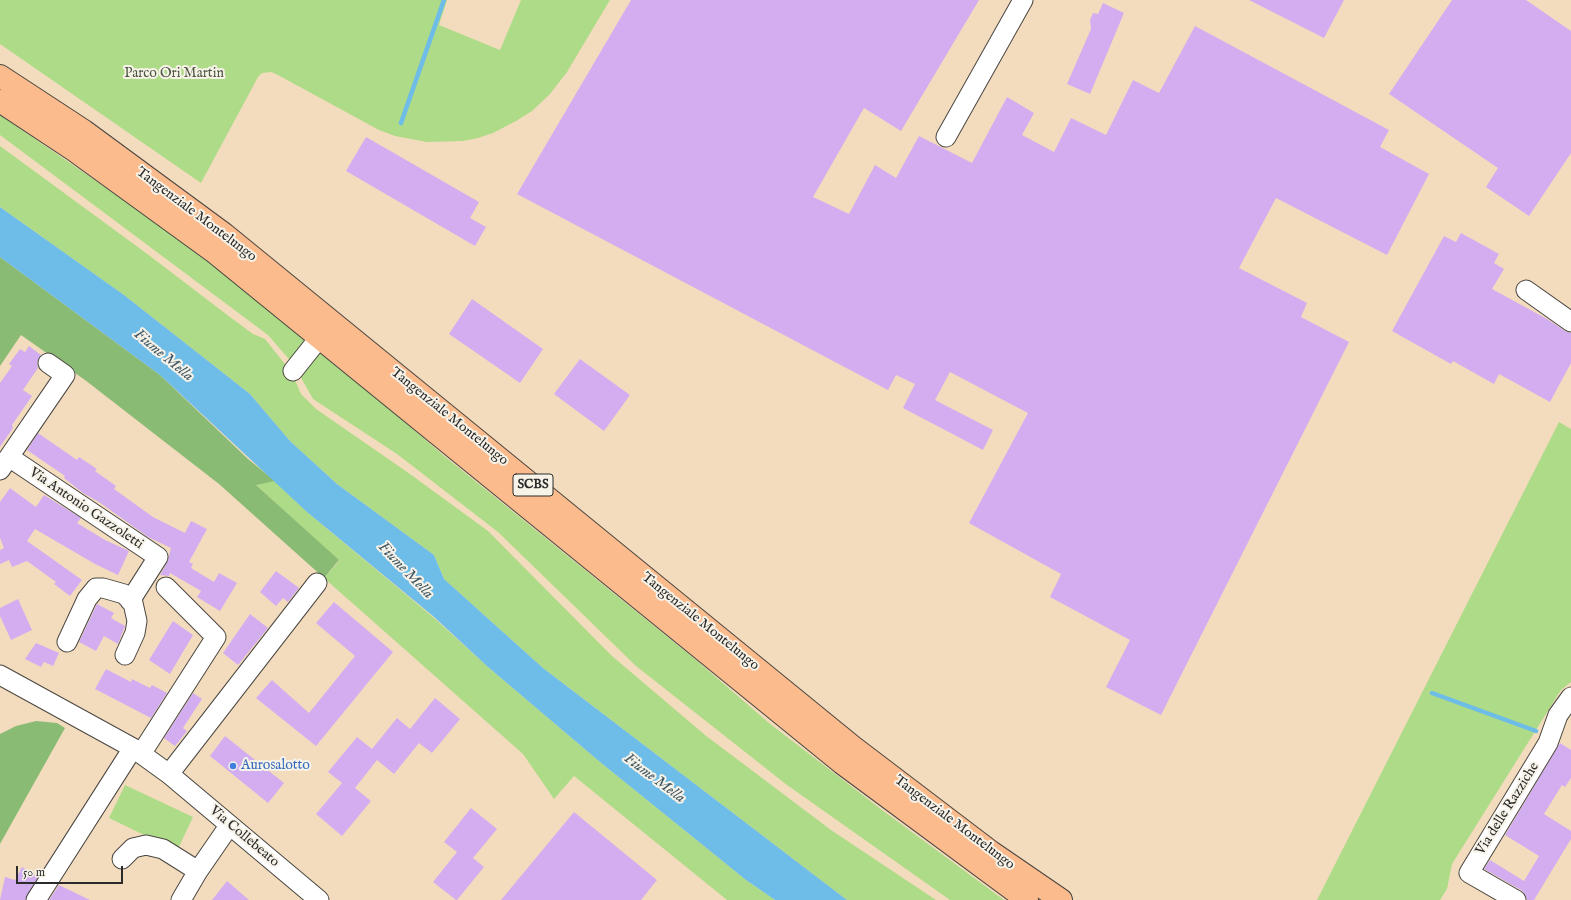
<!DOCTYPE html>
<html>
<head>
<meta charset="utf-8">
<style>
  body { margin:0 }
  #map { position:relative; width:1571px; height:900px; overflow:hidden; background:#f3dcbd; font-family:"IM FELL English",serif }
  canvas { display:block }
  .scale { position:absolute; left:16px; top:866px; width:107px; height:18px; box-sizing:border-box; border:2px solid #2b2b2b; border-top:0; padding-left:5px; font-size:12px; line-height:14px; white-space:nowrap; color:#2b2b2b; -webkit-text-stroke:3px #f7f3e8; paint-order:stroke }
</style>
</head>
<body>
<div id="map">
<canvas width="1571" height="900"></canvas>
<div class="scale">50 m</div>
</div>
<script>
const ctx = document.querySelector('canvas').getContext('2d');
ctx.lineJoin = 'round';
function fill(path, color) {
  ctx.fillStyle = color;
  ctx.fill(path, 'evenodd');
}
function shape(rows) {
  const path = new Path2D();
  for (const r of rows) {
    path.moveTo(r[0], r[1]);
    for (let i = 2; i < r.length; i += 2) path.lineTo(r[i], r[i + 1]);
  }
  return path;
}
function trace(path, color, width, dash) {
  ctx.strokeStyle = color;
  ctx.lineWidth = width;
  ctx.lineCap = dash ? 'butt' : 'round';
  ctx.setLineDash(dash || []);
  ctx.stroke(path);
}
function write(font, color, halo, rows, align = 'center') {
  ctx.font = font + ' "IM FELL English",serif';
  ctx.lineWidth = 4;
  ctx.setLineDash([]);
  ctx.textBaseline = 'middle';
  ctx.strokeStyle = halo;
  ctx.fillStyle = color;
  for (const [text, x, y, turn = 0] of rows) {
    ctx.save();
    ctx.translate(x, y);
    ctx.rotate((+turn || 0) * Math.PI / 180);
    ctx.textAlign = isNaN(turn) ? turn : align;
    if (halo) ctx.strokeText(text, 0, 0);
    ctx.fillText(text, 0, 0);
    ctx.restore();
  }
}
fill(shape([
  [0,0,447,0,439,25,500,50,521,0,610,0,567,72,550,94,532,111,516,121,493,133,478,138,463,141,427,142,395,136,379,130,276,74,271,72,262,73,258,77,201,183,0,44],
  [0,115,105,187,218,268,337,363,443,455,696,660,769,723,882,810,1004,900,950,900,787,785,636,666,498,532,397,454,313,399,294,365,268,335,0,135],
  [0,146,146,253,230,317,253,334,265,339,292,373,301,394,316,409,410,474,488,531,612,656,705,735,831,830,936,900,847,900,543,668,444,579,434,555,337,484,290,441,250,394,124,295,0,207],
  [1559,422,1571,429,1571,682,1561,690,1452,864,1447,889,1440,900,1317,900],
  [275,481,307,512,433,617,488,667,600,762,746,880,775,900,727,900,574,776,554,799,523,754,324,578,339,561,255,484],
  [125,785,193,817,177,851,109,818]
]), '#aedb88');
fill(shape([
  [0,257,160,375,248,459,275,481,256,485,339,560,324,578,219,484,85,380,21,335,0,366],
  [36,721,57,723,65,728,0,844,0,734,16,726]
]), '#8abb74');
fill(shape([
  [0,207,124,295,250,394,290,441,337,484,434,555,444,579,543,668,847,900,775,900,746,880,600,762,488,667,433,616,307,512,160,375,0,257]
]), '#6ebce8');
trace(shape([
  [401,123,444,0],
  [1432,693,1536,731]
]), '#6ebce8', 4.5);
fill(shape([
  [631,0,979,0,901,131,864,108,813,197,849,214,875,165,896,178,919,136,972,163,1007,97,1034,113,1022,135,1054,152,1071,118,1106,135,1133,80,1159,93,1195,26,1389,130,1380,147,1429,174,1387,255,1276,198,1239,268,1307,303,1301,317,1349,342,1161,715,1106,687,1130,640,1050,597,1061,574,969,523,1028,413,950,372,935,400,993,430,983,450,903,408,915,384,896,375,888,390,517,194],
  [1249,0,1344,0,1324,38],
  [1452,0,1526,0,1571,31,1571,153,1529,216,1486,187,1498,168,1389,94],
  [1103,3,1124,13,1090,94,1067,84,1091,29,1090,20,1093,13,1098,14],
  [366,137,479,202,470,218,486,227,475,246,346,171],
  [1461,233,1499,254,1494,263,1504,269,1492,289,1547,319,1565,331,1571,333,1571,363,1550,402,1499,374,1494,384,1453,361,1451,364,1392,331,1444,236,1456,242],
  [472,299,543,349,520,383,449,334],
  [29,346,41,355,37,362,38,368,23,390,32,396,12,425,13,428,0,447,0,383,12,366,9,364,20,349,25,352],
  [580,359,630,395,604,431,554,394],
  [38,433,77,460,79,457,97,469,95,471,116,486,114,489,153,517,185,533,191,521,207,529,189,562,193,564,191,568,214,582,219,573,237,583,220,611,197,597,201,591,170,573,169,576,160,575,167,563,171,548,148,537,99,502,83,493,64,478,65,476,27,450],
  [10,488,36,507,44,495,81,518,77,523,105,540,129,551,118,575,95,564,35,529,27,541,82,580,70,596,54,584,56,582,27,561,12,567,9,560,0,564,0,550,4,548,0,538,0,502],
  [276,571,299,588,288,602,283,598,276,606,260,592],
  [18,599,32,630,11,640,0,616,0,608],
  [334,602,393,652,316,746,256,698,272,680,309,713,355,656,316,623],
  [97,604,114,613,111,618,125,626,118,644,104,636,96,651,79,642],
  [250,614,268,628,238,665,223,653],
  [173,621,193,635,170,674,149,660],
  [36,643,59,653,53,666,44,662,41,667,25,659],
  [106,669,131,682,132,679,150,688,152,685,167,693,151,718,95,689],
  [193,693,202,699,183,728,187,731,175,746,164,738],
  [435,698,460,719,432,753,419,743,394,774,377,760,355,788,371,801,342,836,316,814,342,783,328,772,357,737,372,749,397,718,410,729],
  [225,736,284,783,268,803,210,756],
  [1560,743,1571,750,1571,778,1565,787,1562,785,1544,814,1571,831,1571,839,1534,900,1527,900,1525,894,1521,890,1484,869,1490,860,1524,881,1539,856,1505,835],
  [471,808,497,829,473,858,484,867,457,900,456,900,433,882,457,852,444,842],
  [574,812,657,880,641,900,501,900],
  [22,867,38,877,25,900,0,900,5,877,15,880],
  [227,881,249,900,212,900],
  [59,885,90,900,49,900]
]), '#d2aef1');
const minor = shape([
  [946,137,1023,0],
  [1526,290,1571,322],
  [293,371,320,337],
  [9,457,158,557,130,601],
  [0,470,65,375,48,363],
  [67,642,87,599,96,588,103,588,124,594,133,603,137,621,135,633,125,655],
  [0,675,133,748,169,774,319,900],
  [141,754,216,637,166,587],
  [169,774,317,583],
  [122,859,133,848,146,845,163,849,198,871],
  [36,900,133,748],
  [181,900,198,871,229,826],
  [1516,900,1469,873,1548,743,1558,715,1571,697]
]);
const highway = shape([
  [0,76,84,131,224,234,853,747,991,852,1061,900],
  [0,101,74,150,213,251,842,763,1027,900]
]);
trace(minor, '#494641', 21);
trace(highway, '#494641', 24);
trace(minor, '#fff', 19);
trace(highway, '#fbbb8c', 22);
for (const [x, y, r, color] of [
  [233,766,4,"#3f7fe0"]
]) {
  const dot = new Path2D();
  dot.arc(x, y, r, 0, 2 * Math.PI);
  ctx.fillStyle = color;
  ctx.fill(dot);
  trace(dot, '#f7f3e8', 1.5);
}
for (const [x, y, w] of [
  [533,485,40]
]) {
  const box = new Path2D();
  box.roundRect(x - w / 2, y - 11, w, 22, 3);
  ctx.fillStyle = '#f7f3e8';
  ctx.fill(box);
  trace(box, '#2b2b2b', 1);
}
write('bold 13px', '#2b2b2b', null, [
  ["SCBS",533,485]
]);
write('14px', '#4c5742', '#f7f3e8', [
  ["Parco Ori Martin",174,74]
]);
write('14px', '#2b2b2b', '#f7f3e8', [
  ["Tangenziale Montelungo",196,215,37],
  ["Tangenziale Montelungo",449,417,39],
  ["Via Antonio Gazzoletti",86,509,34],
  ["Tangenziale Montelungo",700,622,39],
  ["Via delle Razziche",1508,809,-58],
  ["Tangenziale Montelungo",954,823,37],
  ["Via Collebeato",244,837,40]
]);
write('14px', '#366cbe', '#f7f3e8', [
  ["Aurosalotto",241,766]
], 'left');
write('italic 15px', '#3f5664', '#f7f3e8', [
  ["Fiume Mella",163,356,40],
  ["Fiume Mella",405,571,46],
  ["Fiume Mella",654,779,37]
]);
</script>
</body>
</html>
